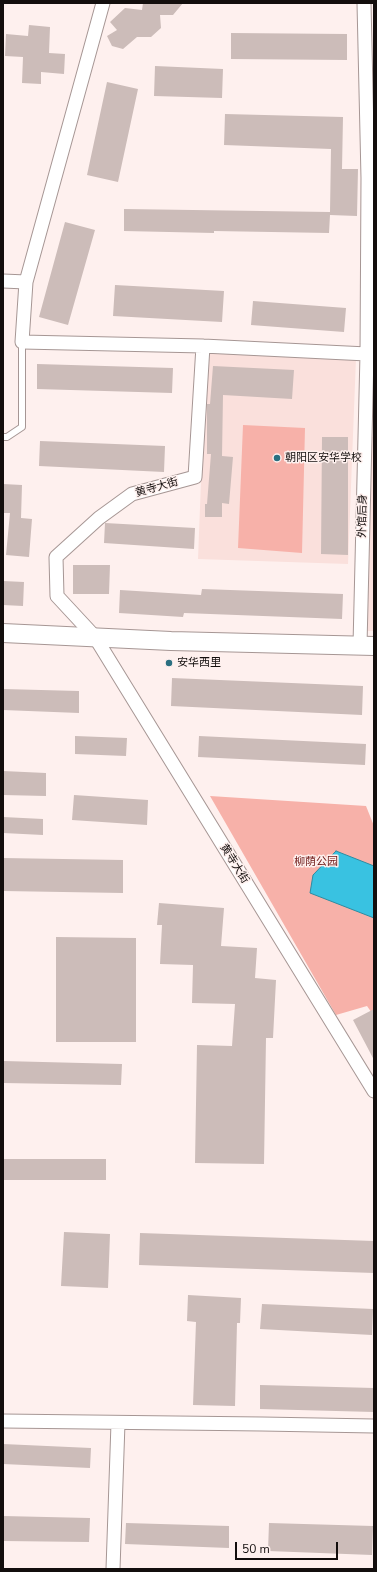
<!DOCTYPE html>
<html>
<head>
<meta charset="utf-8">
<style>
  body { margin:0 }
  #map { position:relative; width:377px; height:1572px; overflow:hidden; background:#fef0ee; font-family:"Nunito Sans",sans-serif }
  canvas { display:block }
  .frame { position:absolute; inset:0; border:4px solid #130e0d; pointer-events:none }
  .scale { position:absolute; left:235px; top:1542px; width:103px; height:18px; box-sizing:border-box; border:2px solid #130e0d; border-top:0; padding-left:5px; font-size:12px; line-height:14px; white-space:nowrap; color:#130e0d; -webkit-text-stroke:3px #fef0ee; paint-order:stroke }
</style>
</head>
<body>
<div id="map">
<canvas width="377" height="1572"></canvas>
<div class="frame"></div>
<div class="scale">50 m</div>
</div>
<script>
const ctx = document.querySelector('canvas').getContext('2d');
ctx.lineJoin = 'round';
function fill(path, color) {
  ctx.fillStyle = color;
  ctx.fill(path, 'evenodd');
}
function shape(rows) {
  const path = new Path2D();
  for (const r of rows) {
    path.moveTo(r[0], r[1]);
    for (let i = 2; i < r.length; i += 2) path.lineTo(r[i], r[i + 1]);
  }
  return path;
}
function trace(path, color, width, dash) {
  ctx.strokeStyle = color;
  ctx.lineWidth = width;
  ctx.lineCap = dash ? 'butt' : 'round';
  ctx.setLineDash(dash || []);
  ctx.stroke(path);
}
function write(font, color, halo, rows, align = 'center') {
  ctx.font = font + ' "Nunito Sans","Noto Sans SC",sans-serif';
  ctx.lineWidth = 3;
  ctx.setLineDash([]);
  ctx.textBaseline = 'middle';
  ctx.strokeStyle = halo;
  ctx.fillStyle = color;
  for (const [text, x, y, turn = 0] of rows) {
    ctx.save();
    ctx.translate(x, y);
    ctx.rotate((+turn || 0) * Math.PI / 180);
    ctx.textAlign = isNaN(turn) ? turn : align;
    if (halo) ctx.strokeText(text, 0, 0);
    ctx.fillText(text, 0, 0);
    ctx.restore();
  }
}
fill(shape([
  [206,352,356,358,348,564,198,559],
  [371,437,374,437,374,631,363,631]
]), '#fae0dc');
fill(shape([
  [243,425,305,428,302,553,238,548],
  [210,796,366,806,374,826,374,1016,367,1006,336,1015]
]), '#f7b1a9');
const water = shape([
  [336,851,374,866,374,918,310,893,313,875,336,851]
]);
fill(water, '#39c2e1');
trace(water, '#2e8ca1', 1);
fill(shape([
  [143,3,183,3,173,15,160,15,161,28,151,37,137,37,123,49,112,46,107,36,117,30,110,22,125,8,142,10],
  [29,25,50,27,49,53,65,54,64,74,41,72,41,84,22,83,23,57,5,56,6,34,28,36],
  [231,33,347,34,347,60,231,59],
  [155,66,223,69,222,98,154,96],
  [107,82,138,89,118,182,87,175],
  [225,114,343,117,342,169,358,169,357,216,330,215,329,233,214,231,214,233,124,231,124,209,330,212,331,149,224,145],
  [65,222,95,230,68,325,39,317],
  [115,285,224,291,222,322,113,316],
  [253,301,346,308,344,332,251,325],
  [37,364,173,368,172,393,37,389],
  [213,366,294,370,292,399,223,395,222,456,233,457,229,504,222,503,222,517,205,517,205,504,207,504,211,454,207,454,207,404,210,404],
  [322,437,348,437,348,555,321,554],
  [40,441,165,446,164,472,39,466],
  [3,484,22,485,21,518,32,519,29,557,6,555,10,513,3,513],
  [105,523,195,528,194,549,104,543],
  [73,565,110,565,109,594,73,594],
  [3,581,24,582,23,606,3,605],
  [202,589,343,594,342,619,184,613,183,617,119,613,120,590,201,595],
  [172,678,363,686,362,715,171,706],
  [3,689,79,691,79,713,3,710],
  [75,736,127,738,126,756,75,754],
  [199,736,366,744,365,765,198,757],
  [3,771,46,773,46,796,3,795],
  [74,795,148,800,147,825,72,820],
  [3,817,43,819,43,835,3,833],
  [3,858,123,860,123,893,3,891],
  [159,903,224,908,221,946,257,948,255,978,276,980,273,1038,266,1038,264,1164,195,1163,197,1045,232,1046,235,1004,192,1003,193,965,160,964,162,925,157,925],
  [56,937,136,938,136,1042,56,1042],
  [374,1009,374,1060,353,1020],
  [3,1061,122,1064,121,1085,3,1083],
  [3,1159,106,1159,106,1180,3,1180],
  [64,1232,110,1234,108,1288,61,1286],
  [140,1233,374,1241,374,1273,139,1265],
  [188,1295,241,1298,240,1323,237,1323,235,1406,193,1405,196,1322,187,1321],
  [262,1304,373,1309,372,1335,260,1329],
  [260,1385,374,1388,374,1412,260,1409],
  [3,1444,91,1448,90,1468,3,1464],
  [3,1516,90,1518,89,1542,3,1541],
  [126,1523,229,1526,229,1548,125,1544],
  [269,1523,373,1526,372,1555,268,1551]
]), '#ccbcb9');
const lane = shape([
  [3,437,7,437,22,427,22,342]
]);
const street = shape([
  [103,3,26,282,22,342,203,346,367,354],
  [3,281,26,282],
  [203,346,195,477,132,494,99,518,56,557,57,596,95,637,374,1091],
  [360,645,367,354,368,178,364,3],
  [3,1421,262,1424,374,1426],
  [113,1569,118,1423]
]);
const secondary = shape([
  [3,633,171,641,374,646]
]);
trace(lane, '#a69694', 8);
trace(street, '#a69694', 15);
trace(secondary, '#a69694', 20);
trace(lane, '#fff', 6);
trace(street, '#fff', 13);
trace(secondary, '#fff', 18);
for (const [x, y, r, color] of [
  [277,458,4,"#2b6f80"],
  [169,663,4,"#2b6f80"]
]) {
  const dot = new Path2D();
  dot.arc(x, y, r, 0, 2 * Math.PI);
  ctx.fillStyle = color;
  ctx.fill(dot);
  trace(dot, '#fef0ee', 1.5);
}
write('11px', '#130e0d', '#fef0ee', [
  ["朝阳区安华学校",285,458],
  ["安华西里",177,663]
], 'left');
write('11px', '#130e0d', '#fef0ee', [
  ["黄寺大街",157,488,-16],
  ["外馆后身",363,516,-89],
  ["黄寺大街",234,864,58]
]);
write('11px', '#6d1715', '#fef0ee', [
  ["柳荫公园",316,862]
]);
</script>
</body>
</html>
